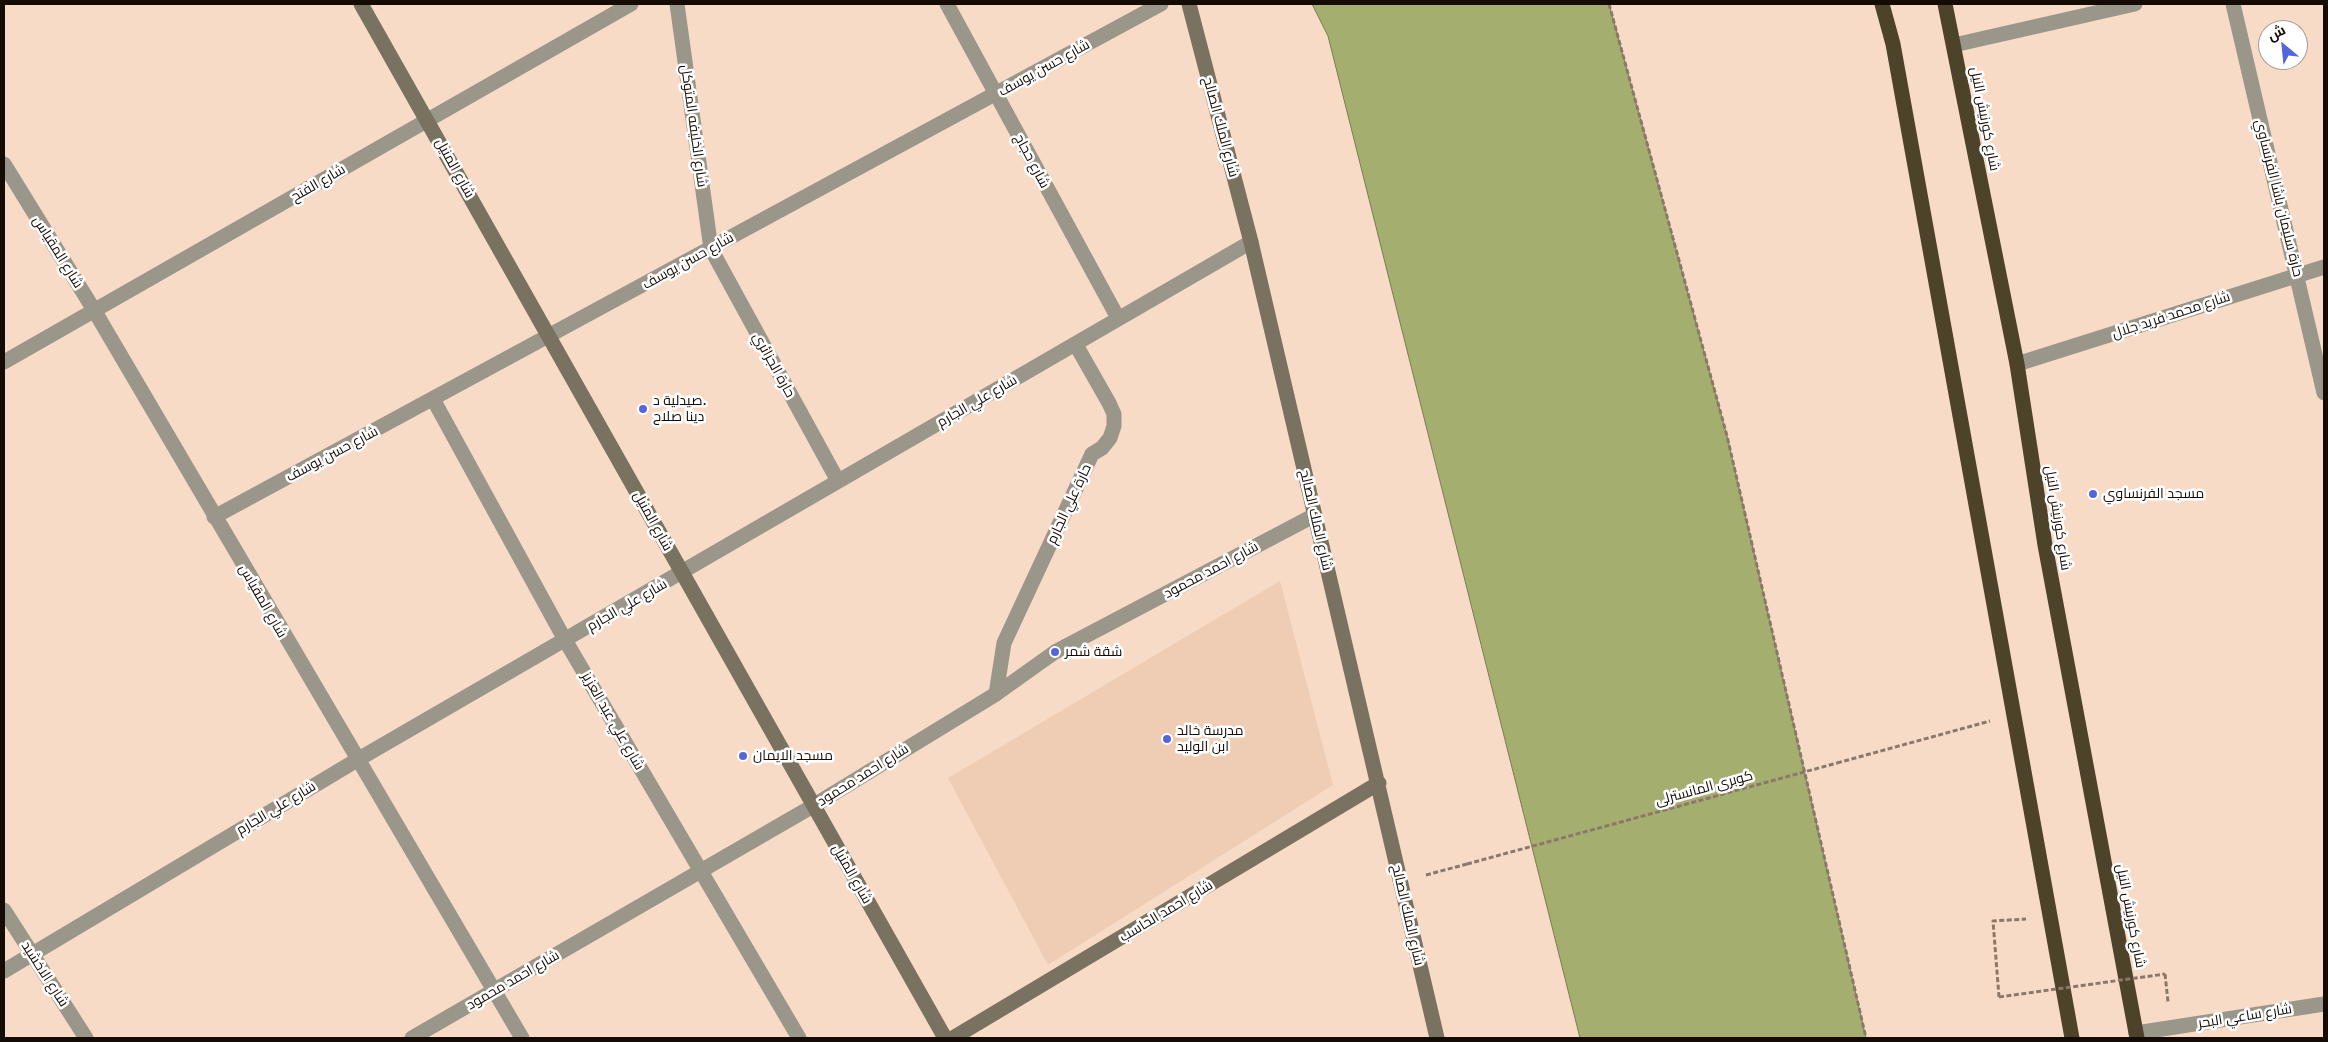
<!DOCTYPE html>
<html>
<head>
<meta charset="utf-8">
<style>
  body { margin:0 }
  #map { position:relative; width:2328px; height:1042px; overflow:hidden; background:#f7dbc7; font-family:"Golos Text",Cairo,sans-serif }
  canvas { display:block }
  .frame { position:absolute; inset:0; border:5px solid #140b05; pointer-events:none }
  .north { position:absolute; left:2258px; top:20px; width:50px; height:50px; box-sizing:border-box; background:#fff; border:1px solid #a19d9b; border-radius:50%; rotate:332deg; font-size:14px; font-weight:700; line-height:20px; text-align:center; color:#140b05 }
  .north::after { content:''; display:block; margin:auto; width:18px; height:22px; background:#5466dc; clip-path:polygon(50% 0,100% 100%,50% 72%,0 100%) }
</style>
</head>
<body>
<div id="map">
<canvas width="2328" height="1042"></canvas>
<div class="frame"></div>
<div class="north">ش</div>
</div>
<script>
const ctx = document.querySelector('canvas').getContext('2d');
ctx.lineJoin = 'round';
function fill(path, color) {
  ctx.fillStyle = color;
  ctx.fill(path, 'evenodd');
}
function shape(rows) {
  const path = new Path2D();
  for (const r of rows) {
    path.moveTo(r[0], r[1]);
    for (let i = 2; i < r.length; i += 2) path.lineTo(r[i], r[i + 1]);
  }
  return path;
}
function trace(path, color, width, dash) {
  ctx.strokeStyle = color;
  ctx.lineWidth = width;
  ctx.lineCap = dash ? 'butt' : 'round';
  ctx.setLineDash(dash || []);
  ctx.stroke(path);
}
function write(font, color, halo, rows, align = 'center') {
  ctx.font = font + ' "Golos Text",Cairo,sans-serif';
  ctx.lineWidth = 5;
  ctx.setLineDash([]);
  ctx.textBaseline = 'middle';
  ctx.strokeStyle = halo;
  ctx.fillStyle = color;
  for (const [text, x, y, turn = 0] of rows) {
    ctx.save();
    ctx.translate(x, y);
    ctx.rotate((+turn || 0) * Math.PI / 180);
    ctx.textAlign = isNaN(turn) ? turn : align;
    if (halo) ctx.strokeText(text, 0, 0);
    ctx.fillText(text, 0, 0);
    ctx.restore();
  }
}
fill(shape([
  [1280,581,1333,785,1048,965,948,778]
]), '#efcdb4');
const water = shape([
  [1312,4,1609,4,1727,436,1866,1038,1580,1038,1328,36,1312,4]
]);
fill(water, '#a4ae6f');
trace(water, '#797d4f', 1);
trace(shape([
  [1609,4,1727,436,1866,1038],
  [1837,763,1990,721],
  [1426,875,1467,864],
  [2165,974,2168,1002],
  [1999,997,1993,921,2026,919]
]), '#8b786a', 3, [5, 2.5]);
trace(shape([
  [677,4,711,249,838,481],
  [947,4,1118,318],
  [2233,4,2324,393],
  [1954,45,2135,4],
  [4,164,94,310,522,1038],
  [4,362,631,4],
  [2017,364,2324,267],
  [433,399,565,640,799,1038],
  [214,517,1161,4],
  [996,694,1004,643,1092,454,1102,448,1110,438,1114,426,1114,414,1109,403,1076,345],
  [4,910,86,1038],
  [4,971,357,760,1251,242],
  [2136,1033,2324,1004],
  [412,1038,813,806,996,694,1055,652,1315,515]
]), '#9b968a', 15);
trace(shape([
  [361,4,945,1038],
  [1189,4,1251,242,1437,1038],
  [953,1038,1379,783]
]), '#797260', 15);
trace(shape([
  [1882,4,1893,44,2072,1038],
  [1945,4,2017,364,2045,545,2137,1038]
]), '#4d432a', 15);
trace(shape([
  [1467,864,1837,763],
  [1999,997,2165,974]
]), '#8b786a', 3, [5, 2.5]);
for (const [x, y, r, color] of [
  [643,409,5,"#5466dc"],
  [2093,494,5,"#5466dc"],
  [1055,652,5,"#5466dc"],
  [1167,739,5,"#5466dc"],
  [743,756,5,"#5466dc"]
]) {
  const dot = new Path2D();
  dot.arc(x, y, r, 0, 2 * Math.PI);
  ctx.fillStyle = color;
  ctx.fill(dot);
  trace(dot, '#fff', 2);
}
write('14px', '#140b05', '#fff', [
  ["شارع حسن يوسف",1044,68,-29],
  ["شارع كورنيش النيل",1985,119,79],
  ["شارع الخليفه المتوكل",694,126,82],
  ["شارع الملك الصالح",1221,127,75],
  ["شارع حجاج",1032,161,62],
  ["شارع المنيل",455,168,61],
  ["شارع الفتح",318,183,-30],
  ["حارة سليمان باشا الفرنساوي",2279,198,76],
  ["شارع المقياس",58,252,58],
  ["شارع حسن يوسف",688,261,-29],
  ["شارع محمد فريد جلال",2171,315,-18],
  ["حارة الجزائري",774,365,61],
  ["شارع علي الجارم",977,401,-30],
  ["شارع حسن يوسف",332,454,-28],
  ["حارة علي الجارم",1069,504,-65],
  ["شارع كورنيش النيل",2058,518,81],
  ["شارع الملك الصالح",1316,520,77],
  ["شارع المنيل",653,521,61],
  ["شارع احمد محمود",1211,570,-28],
  ["شارع المقياس",263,601,60],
  ["شارع علي الجارم",627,605,-30],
  ["شارع علي عبد العزيز",613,721,60],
  ["شارع احمد محمود",863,775,-32],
  ["كوبرى المانسترلى",1704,788,-15],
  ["شارع علي الجارم",276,808,-31],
  ["شارع المنيل",852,874,60],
  ["شارع احمد الحاسب",1166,911,-31],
  ["شارع الملك الصالح",1408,915,77],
  ["شارع كورنيش النيل",2131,916,79],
  ["شارع الاخشيد",45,974,57],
  ["شارع احمد محمود",513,980,-30],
  ["شارع ساعي البحر",2245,1016,-9]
]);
write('14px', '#140b05', '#fff', [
  ["صيدلية د.",653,401],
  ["دينا صلاح",653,417],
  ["مسجد الفرنساوي",2103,494],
  ["شقة شمر",1065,652],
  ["مدرسة خالد",1177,731],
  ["ابن الوليد",1177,747],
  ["مسجد الايمان",753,756]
], 'left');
</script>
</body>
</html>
